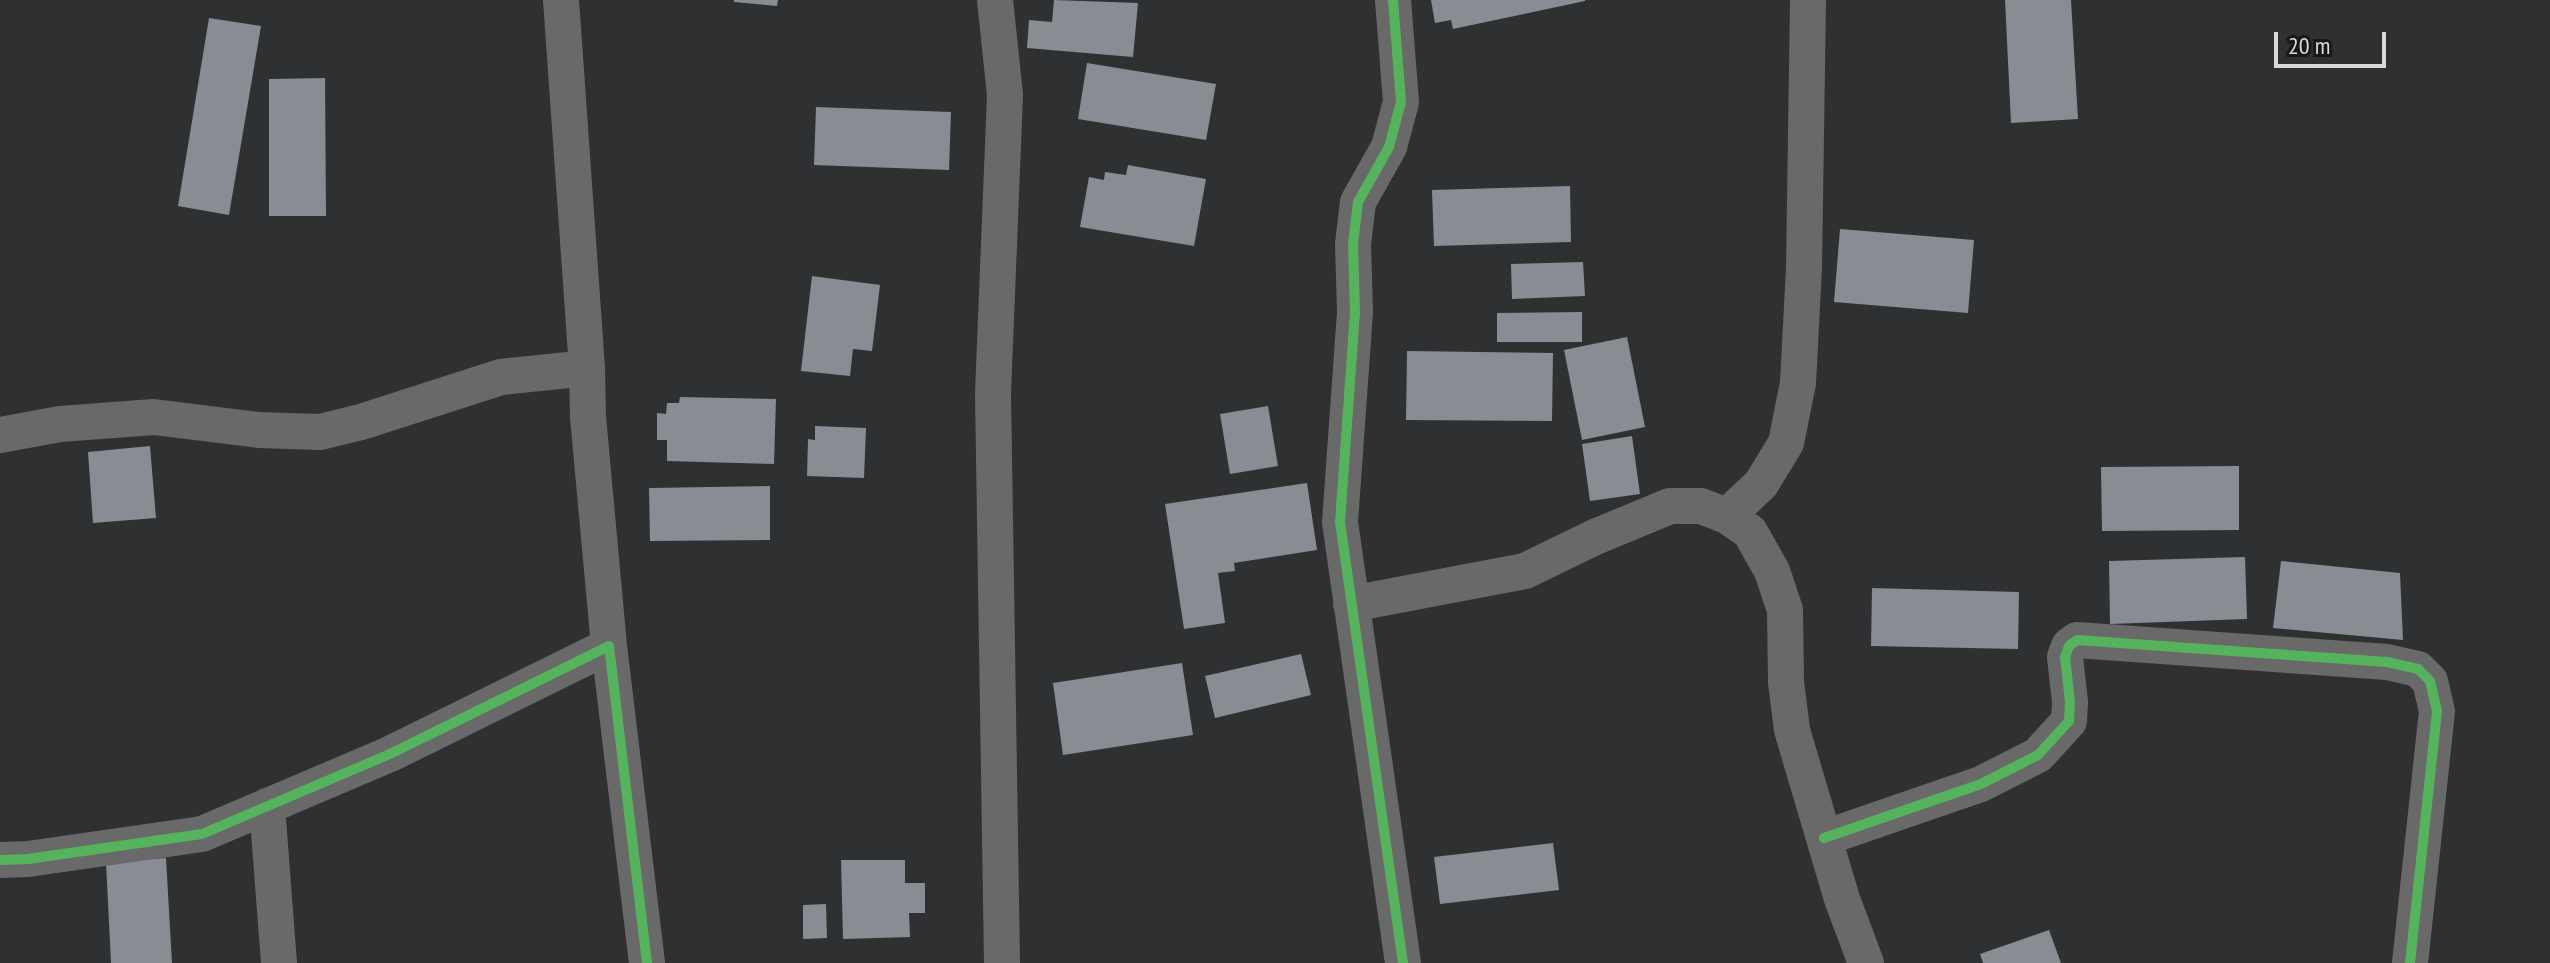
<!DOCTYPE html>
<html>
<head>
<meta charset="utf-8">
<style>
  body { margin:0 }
  #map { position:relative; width:2550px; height:963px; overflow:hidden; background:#2f3031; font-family:"PT Sans Narrow",sans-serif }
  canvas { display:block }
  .scale { position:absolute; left:2274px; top:32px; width:112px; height:36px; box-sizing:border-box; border:4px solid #d8dadb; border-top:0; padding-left:10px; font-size:24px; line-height:28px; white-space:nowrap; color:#d8dadb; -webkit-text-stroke:6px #171819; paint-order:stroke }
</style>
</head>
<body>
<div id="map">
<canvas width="2550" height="963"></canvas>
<div class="scale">20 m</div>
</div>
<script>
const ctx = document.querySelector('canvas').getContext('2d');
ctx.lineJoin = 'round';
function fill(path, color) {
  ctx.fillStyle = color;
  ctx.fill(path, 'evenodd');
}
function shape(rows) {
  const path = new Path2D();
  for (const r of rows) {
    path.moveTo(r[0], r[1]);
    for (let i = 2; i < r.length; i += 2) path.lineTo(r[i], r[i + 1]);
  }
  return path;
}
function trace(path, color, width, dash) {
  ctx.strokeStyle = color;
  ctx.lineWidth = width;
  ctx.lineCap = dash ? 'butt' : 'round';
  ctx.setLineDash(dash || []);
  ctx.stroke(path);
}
fill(shape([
  [734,0,778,0,777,6,734,2],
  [1054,0,1138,3,1133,57,1027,48,1029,20,1052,22],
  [1431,0,1585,0,1585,1,1453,29,1451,20,1435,23],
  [2005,0,2071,0,2078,119,2011,123],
  [209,18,261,26,229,215,178,206],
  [1087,63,1216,84,1206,140,1078,119],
  [325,78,326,216,269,216,269,79],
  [816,107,951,112,949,170,814,165],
  [1128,165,1206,179,1194,246,1080,227,1089,177,1104,180,1105,172,1126,175],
  [1570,186,1571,242,1434,246,1432,190],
  [1840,229,1974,240,1968,313,1834,302],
  [1583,262,1585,296,1512,299,1511,264],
  [812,276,880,285,872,351,853,349,850,376,801,371],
  [1582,312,1582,342,1497,342,1497,313],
  [1627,337,1645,427,1582,440,1564,350],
  [1407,351,1553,353,1552,421,1406,420],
  [680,397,776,399,774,464,667,461,667,440,657,440,657,413,666,414,667,403,679,403],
  [1268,406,1278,466,1230,474,1220,414],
  [815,426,866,428,864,478,807,476,808,439,815,440],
  [1632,436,1640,494,1590,501,1582,444],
  [150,446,156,518,93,523,88,452],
  [2239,466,2239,530,2102,531,2101,467],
  [1307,483,1317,550,1234,563,1235,571,1218,573,1225,623,1184,629,1165,504],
  [770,486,770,540,650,541,649,488],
  [2245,557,2247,619,2110,624,2109,561],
  [2281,561,2400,573,2403,640,2273,628],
  [1872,588,2019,592,2018,649,1871,646],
  [1301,654,1311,695,1215,718,1205,676],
  [1182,663,1193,735,1063,755,1053,683],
  [1553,843,1559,890,1440,904,1434,857],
  [166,858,172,963,111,963,106,862],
  [841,860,905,860,905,883,925,883,925,913,909,913,910,937,843,939],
  [826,904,827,938,803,939,803,905],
  [2049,930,2061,963,1983,963,1980,954]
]), '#878d93');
trace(shape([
  [561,0,587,368,588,417,609,646],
  [995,0,1005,95,993,393,1002,963],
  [1393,0,1401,102,1389,147,1358,202,1353,244,1355,312,1340,522,1403,963],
  [0,435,60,424,154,417,259,430,320,432,361,422,501,377,587,368],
  [1727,516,1761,484,1786,443,1798,383,1804,268,1808,0],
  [1351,604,1525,571,1595,537,1670,506,1701,506,1727,516,1750,532,1772,571,1785,610,1786,682,1792,730,1842,899,1866,963],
  [267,806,279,963],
  [1824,838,1981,784,2038,755,2069,721,2070,702,2065,657,2069,646,2077,640,2387,662,2418,669,2430,681,2437,711,2410,963],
  [0,860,28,859,202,834,390,754,609,646,647,963]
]), '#696969', 36);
trace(shape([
  [1393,0,1401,102,1389,147,1358,202,1353,244,1355,312,1340,522,1403,963],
  [1824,838,1981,784,2038,755,2069,721,2070,702,2065,657,2069,646,2077,640,2387,662,2418,669,2430,681,2437,711,2410,963],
  [0,860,28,859,202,834,390,754,609,646,647,963]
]), '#56b35d', 10);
</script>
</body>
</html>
